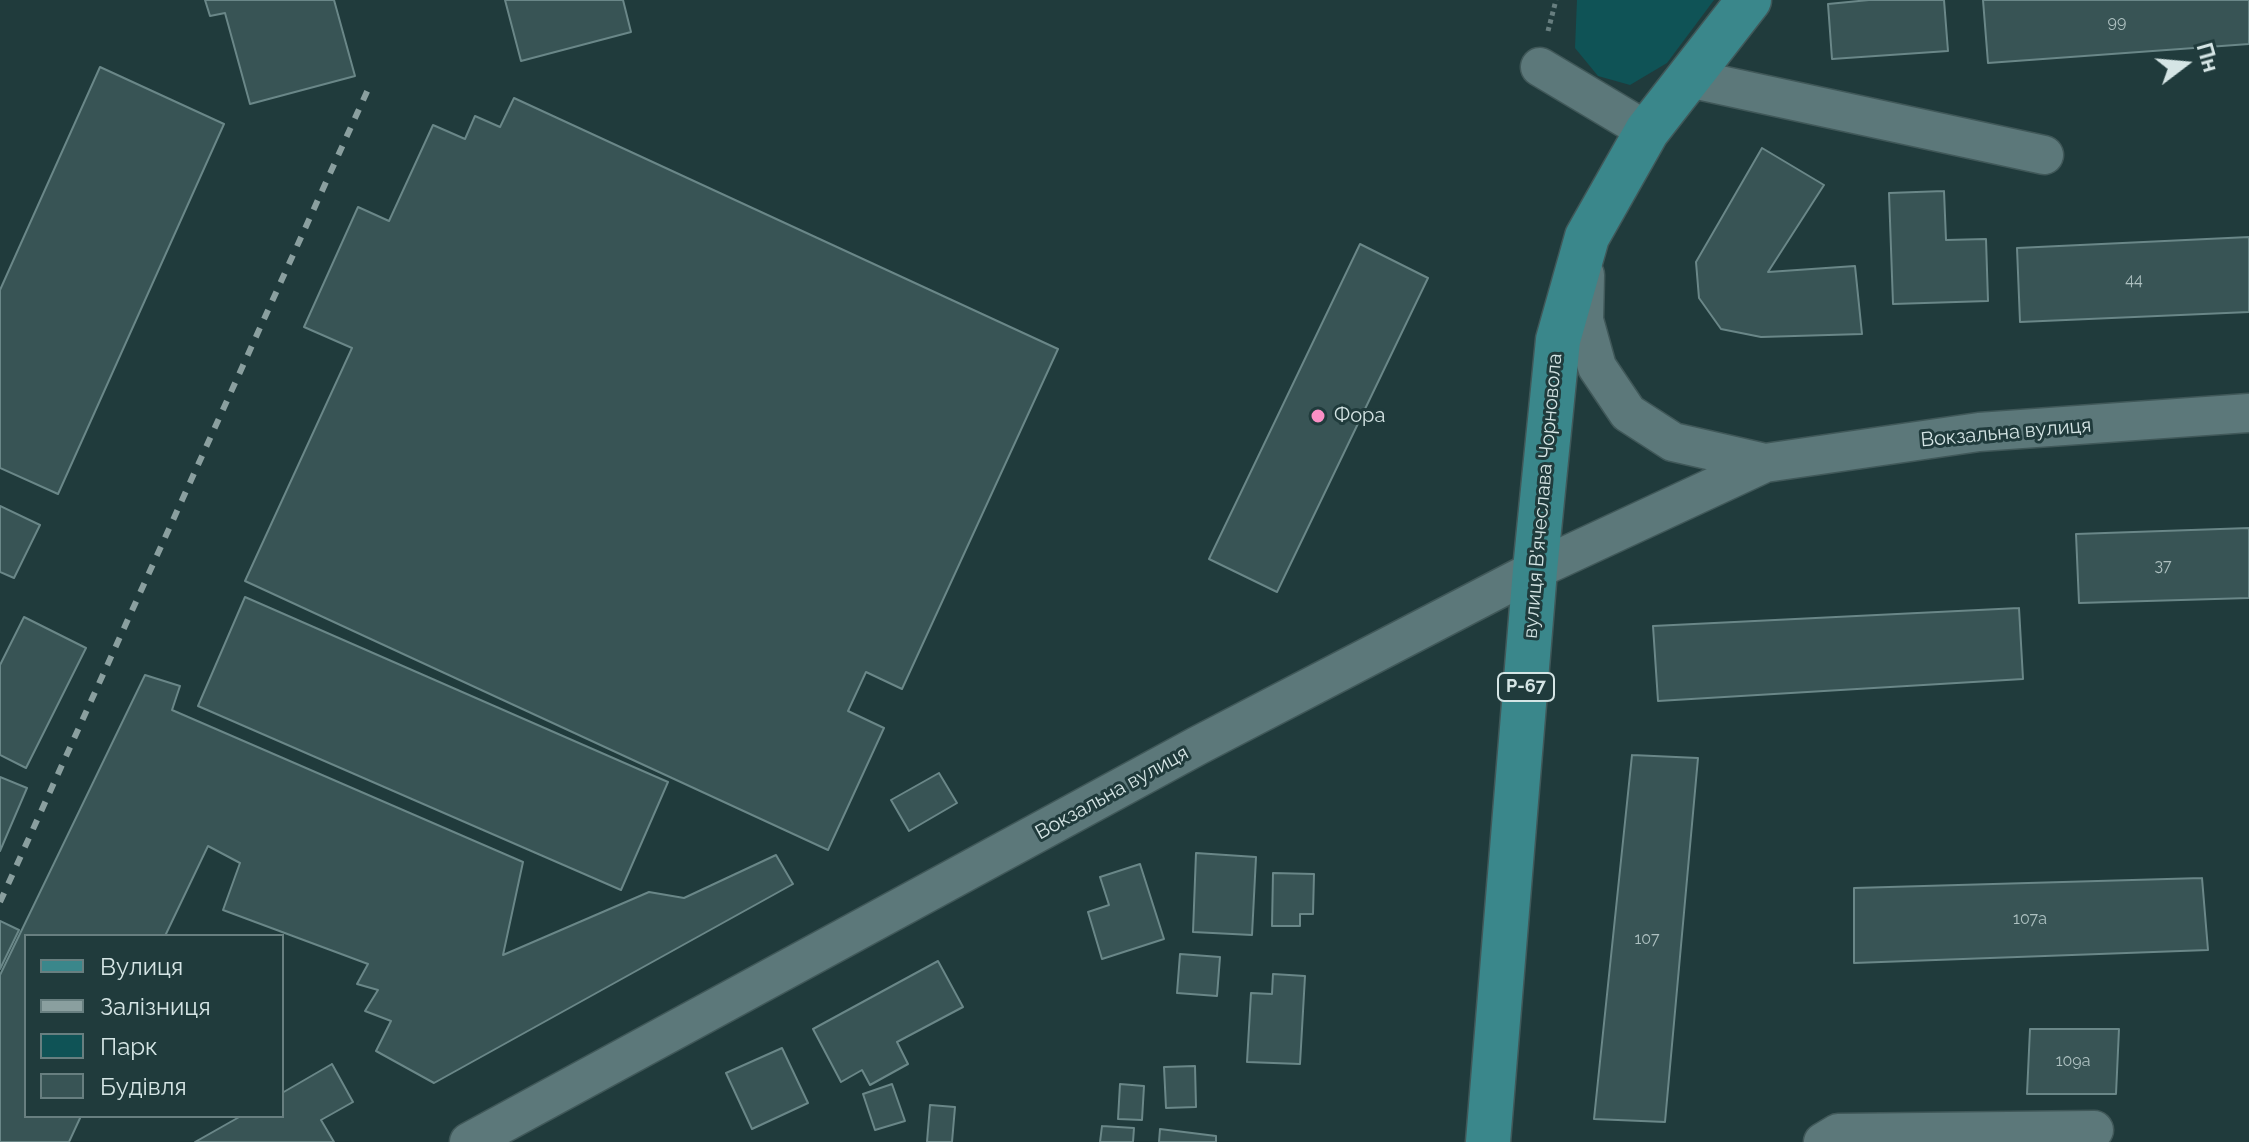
<!DOCTYPE html>
<html>
<head>
<meta charset="utf-8">
<style>
  body { margin:0 }
  #map { position:relative; width:2249px; height:1142px; overflow:hidden; background:#203b3c; font-family:Raleway,sans-serif }
  canvas { display:block }
  .legend { position:absolute; left:24px; top:934px; width:260px; height:184px; box-sizing:border-box; background:#203b3c; border:2px solid #687f80; margin:0; padding:10px 14px; list-style:none; font-size:24px; color:#d5e5e5 }
  .legend li { display:flex; align-items:center; gap:16px; height:40px }
  .legend b { width:40px; border:2px solid #687f80 }
  .north { position:absolute; left:2145px; top:24px; width:80px; height:80px; -webkit-text-stroke:6px #203b3c; paint-order:stroke; rotate:74deg; font-size:22px; font-weight:700; line-height:32px; text-align:center; color:#d5e5e5 }
  .north::after { content:''; display:block; margin:auto; width:28px; height:36px; background:#d5e5e5; clip-path:polygon(50% 0,100% 100%,50% 72%,0 100%) }
</style>
</head>
<body>
<div id="map">
<canvas width="2249" height="1142"></canvas>
<ul class="legend">
<li><b style="height:10px;background:#3a878b"></b>Вулиця</li>
<li><b style="height:10px;background:#8a9f9f"></b>Залізниця</li>
<li><b style="height:22px;background:#0f5356"></b>Парк</li>
<li><b style="height:22px;background:#385455"></b>Будівля</li>
</ul>
<div class="north">Пн</div>
</div>
<script>
const ctx = document.querySelector('canvas').getContext('2d');
ctx.lineJoin = 'round';
function fill(path, color) {
  ctx.fillStyle = color;
  ctx.fill(path, 'evenodd');
}
function shape(rows) {
  const path = new Path2D();
  for (const r of rows) {
    path.moveTo(r[0], r[1]);
    for (let i = 2; i < r.length; i += 2) path.lineTo(r[i], r[i + 1]);
  }
  return path;
}
function trace(path, color, width, dash) {
  ctx.strokeStyle = color;
  ctx.lineWidth = width;
  ctx.lineCap = dash ? 'butt' : 'round';
  ctx.setLineDash(dash || []);
  ctx.stroke(path);
}
function write(font, color, halo, rows, align = 'center') {
  ctx.font = font + ' Raleway,sans-serif';
  ctx.lineWidth = 6;
  ctx.setLineDash([]);
  ctx.textBaseline = 'middle';
  ctx.strokeStyle = halo;
  ctx.fillStyle = color;
  for (const [text, x, y, turn = 0] of rows) {
    ctx.save();
    ctx.translate(x, y);
    ctx.rotate((+turn || 0) * Math.PI / 180);
    ctx.textAlign = isNaN(turn) ? turn : align;
    if (halo) ctx.strokeText(text, 0, 0);
    ctx.fillText(text, 0, 0);
    ctx.restore();
  }
}
fill(shape([
  [1577,0,1714,0,1667,63,1630,85,1598,76,1575,48]
]), '#0f5356');
const building = shape([
  [205,0,334,0,355,76,250,104,225,13,210,16,205,0],
  [505,0,623,0,631,32,521,61,505,0],
  [1869,0,1944,0,1948,51,1832,59,1828,4,1869,0],
  [1983,0,2249,0,2249,44,1988,63,1983,0],
  [100,67,224,124,58,494,0,468,0,290,100,67],
  [514,98,1058,349,902,689,866,672,848,711,884,728,828,850,245,581,352,348,304,327,358,207,389,221,433,125,465,139,475,116,500,127,514,98],
  [1762,148,1824,185,1768,272,1855,266,1862,334,1761,337,1721,329,1699,298,1696,262,1762,148],
  [1944,191,1946,240,1986,239,1988,301,1893,304,1889,193,1944,191],
  [2249,237,2249,312,2020,322,2017,248,2249,237],
  [1360,244,1428,278,1277,592,1209,559,1360,244],
  [0,506,40,525,14,578,0,572,0,506],
  [2249,528,2249,598,2079,603,2076,534,2249,528],
  [245,597,668,782,621,890,198,706,245,597],
  [2019,608,2023,679,1658,701,1653,626,2019,608],
  [24,617,86,648,26,768,0,755,0,665,24,617],
  [145,675,180,686,172,710,523,862,503,955,649,892,684,898,776,855,793,884,434,1083,376,1051,391,1021,365,1011,378,990,357,984,368,964,223,910,240,863,208,846,165,936,26,936,26,1116,81,1116,69,1142,0,1142,0,975,145,675],
  [1632,755,1698,758,1665,1122,1594,1119,1632,755],
  [939,773,957,803,909,831,891,800,939,773],
  [0,777,27,788,0,851,0,777],
  [1196,853,1256,857,1252,935,1193,932,1196,853],
  [1140,864,1164,939,1102,959,1088,912,1109,905,1100,877,1140,864],
  [1273,873,1314,874,1313,914,1300,914,1300,926,1272,926,1273,873],
  [2202,878,2208,950,1854,963,1854,888,2202,878],
  [0,921,19,930,0,969,0,921],
  [1180,954,1220,957,1217,996,1177,993,1180,954],
  [938,961,963,1007,897,1042,908,1064,870,1085,862,1070,841,1082,813,1029,938,961],
  [1273,974,1305,976,1300,1064,1247,1062,1251,993,1272,994,1273,974],
  [2030,1029,2119,1029,2116,1094,2027,1094,2030,1029],
  [782,1048,808,1103,752,1129,726,1073,782,1048],
  [332,1064,353,1102,321,1120,334,1142,195,1142,241,1116,282,1116,282,1093,332,1064],
  [1195,1066,1196,1107,1166,1108,1164,1067,1195,1066],
  [892,1084,905,1121,875,1130,863,1094,892,1084],
  [1120,1084,1144,1086,1142,1120,1118,1119,1120,1084],
  [930,1105,955,1107,952,1142,927,1142,930,1105],
  [1102,1126,1134,1128,1133,1142,1100,1142,1102,1126],
  [1160,1129,1216,1136,1216,1142,1159,1142,1160,1129]
]);
fill(building, '#385455');
trace(building, '#6a8788', 2);
const minor = shape([
  [1540,67,1647,131],
  [1688,78,2044,155],
  [1585,275,1584,320,1597,367,1628,413,1673,442,1765,463],
  [469,1142,1197,746,1535,570,1765,463,1979,432,2249,413],
  [1823,1142,1838,1133,2094,1130]
]);
const major = shape([
  [1488,1142,1535,570,1558,340,1587,237,1647,131,1749,0]
]);
trace(minor, '#405859', 41);
trace(major, '#405859', 47);
trace(shape([
  [1548,31,1556,0]
]), '#677e7f', 5, [4, 4]);
trace(minor, '#5c787a', 38);
trace(major, '#3a878b', 44);
trace(shape([
  [0,902,370,85]
]), '#8a9f9f', 6, [10, 10]);
for (const [x, y, r, color] of [
  [1318,416,8,"#fb8fc5"]
]) {
  const dot = new Path2D();
  dot.arc(x, y, r, 0, 2 * Math.PI);
  ctx.fillStyle = color;
  ctx.fill(dot);
  trace(dot, '#203b3c', 3);
}
write('16px', '#aec1c1', null, [
  ["99",2117,22],
  ["44",2134,280],
  ["37",2163,566],
  ["107а",2030,919],
  ["107",1647,939],
  ["109а",2073,1061]
]);
for (const [x, y, w] of [
  [1526,687,56]
]) {
  const box = new Path2D();
  box.roundRect(x - w / 2, y - 14, w, 28, 6);
  ctx.fillStyle = '#203b3c';
  ctx.fill(box);
  trace(box, '#d5e5e5', 2);
}
write('bold 18px', '#d5e5e5', null, [
  ["Р-67",1526,687]
]);
write('20px', '#d5e5e5', '#203b3c', [
  ["Фора",1334,416]
], 'left');
write('20px', '#d5e5e5', '#203b3c', [
  ["Вокзальна вулиця",2006,433,-5],
  ["вулиця В'ячеслава Чорновола",1543,496,-85],
  ["Вокзальна вулиця",1112,793,-29]
]);
</script>
</body>
</html>
